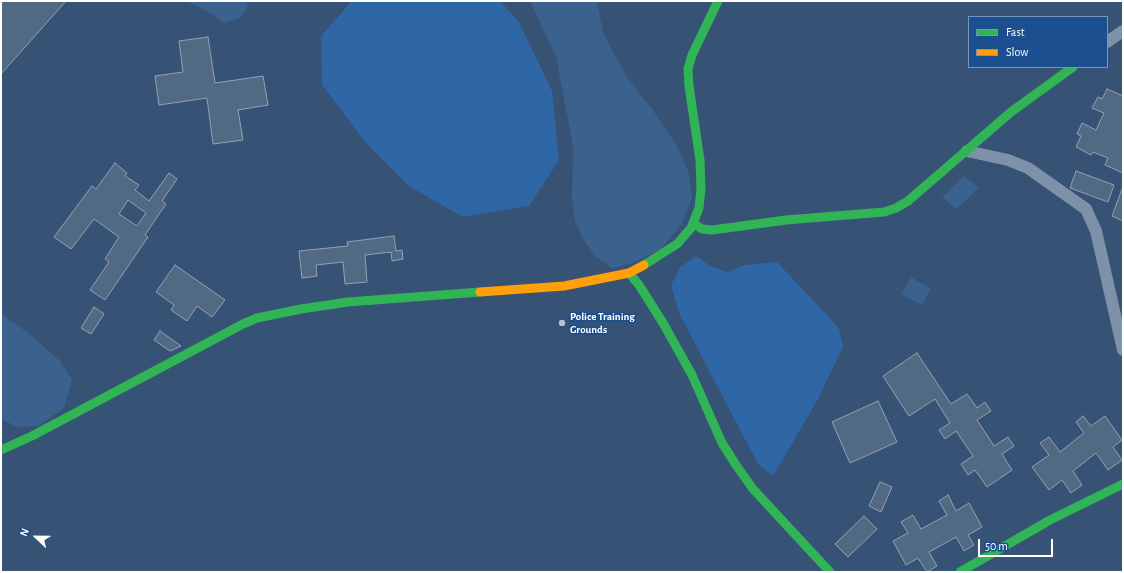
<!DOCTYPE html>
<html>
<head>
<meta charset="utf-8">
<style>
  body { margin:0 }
  #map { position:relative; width:1124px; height:573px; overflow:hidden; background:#365274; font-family:"Alegreya Sans",sans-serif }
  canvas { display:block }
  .frame { position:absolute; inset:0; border:2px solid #fff; pointer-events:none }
  .legend { position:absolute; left:968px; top:16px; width:140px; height:52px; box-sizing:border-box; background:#1b4f8f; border:1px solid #7695bc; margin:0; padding:5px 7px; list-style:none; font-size:12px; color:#fff }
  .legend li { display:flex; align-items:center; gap:8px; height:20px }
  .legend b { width:20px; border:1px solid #7695bc }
  .north { position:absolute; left:16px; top:517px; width:40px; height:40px; -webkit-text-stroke:3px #1b4f8f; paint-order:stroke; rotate:292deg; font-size:11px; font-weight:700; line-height:16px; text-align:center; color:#fff }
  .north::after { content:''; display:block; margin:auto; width:14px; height:18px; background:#fff; clip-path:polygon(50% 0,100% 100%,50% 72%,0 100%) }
  .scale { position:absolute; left:978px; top:539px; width:75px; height:18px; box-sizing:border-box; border:2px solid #fff; border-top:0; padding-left:5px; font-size:12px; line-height:14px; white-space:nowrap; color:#fff; -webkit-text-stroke:3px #1b4f8f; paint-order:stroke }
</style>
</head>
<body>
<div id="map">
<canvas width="1124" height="573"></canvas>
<div class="frame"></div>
<ul class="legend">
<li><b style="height:5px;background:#30b455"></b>Fast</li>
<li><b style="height:5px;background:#ff9f0a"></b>Slow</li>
</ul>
<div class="north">N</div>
<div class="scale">50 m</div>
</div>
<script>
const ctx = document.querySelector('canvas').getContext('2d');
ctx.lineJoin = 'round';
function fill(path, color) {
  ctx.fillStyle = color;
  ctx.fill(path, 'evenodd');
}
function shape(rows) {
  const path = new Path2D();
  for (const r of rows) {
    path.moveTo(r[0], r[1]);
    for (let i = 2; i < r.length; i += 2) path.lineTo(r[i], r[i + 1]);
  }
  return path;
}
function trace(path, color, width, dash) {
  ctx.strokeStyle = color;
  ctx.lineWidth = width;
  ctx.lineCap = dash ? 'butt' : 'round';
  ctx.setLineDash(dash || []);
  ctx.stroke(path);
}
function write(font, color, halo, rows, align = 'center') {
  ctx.font = font + ' "Alegreya Sans",sans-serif';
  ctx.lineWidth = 3.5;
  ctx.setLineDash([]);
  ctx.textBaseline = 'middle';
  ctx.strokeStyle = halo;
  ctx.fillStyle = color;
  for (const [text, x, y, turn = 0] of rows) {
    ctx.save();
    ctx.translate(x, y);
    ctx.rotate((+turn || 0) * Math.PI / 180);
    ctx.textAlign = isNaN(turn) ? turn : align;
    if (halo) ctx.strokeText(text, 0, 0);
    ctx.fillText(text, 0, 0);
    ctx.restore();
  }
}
fill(shape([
  [352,1,500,1,519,22,552,91,559,160,529,206,463,217,409,186,366,143,322,85,321,36],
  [697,256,710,266,727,272,745,265,777,262,839,328,843,347,817,401,773,476,758,464,679,313,671,285,680,267]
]), '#2f66a5');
fill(shape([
  [185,1,247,1,248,7,240,18,224,23,202,8],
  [530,1,597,1,603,32,611,48,627,77,652,109,677,146,689,173,692,197,682,224,661,249,630,264,612,268,596,257,583,239,575,221,572,199,573,146,556,57],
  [964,176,979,188,956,209,942,197],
  [911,277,931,289,922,305,901,294],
  [1,313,32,336,59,360,72,380,64,408,38,426,17,427,1,419]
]), '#3b618d');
const building = shape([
  [1,1,66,1,1,74,1,1],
  [208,37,215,83,263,76,268,105,238,110,243,140,213,144,207,98,159,105,155,76,183,72,179,41,208,37],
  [1107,89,1123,96,1123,173,1105,165,1108,158,1093,152,1091,155,1076,147,1081,136,1077,134,1082,123,1096,130,1104,113,1092,108,1098,97,1102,99,1107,89],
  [115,163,127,173,125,176,139,185,135,190,149,201,169,173,177,179,162,201,166,204,145,235,148,237,105,300,90,290,109,262,105,259,119,237,94,219,71,249,54,237,92,186,96,189,115,163],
  [128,200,146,213,137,226,119,214,128,200],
  [1076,171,1114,185,1108,202,1070,188,1076,171],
  [1122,189,1123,189,1123,221,1112,216,1122,189],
  [394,236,396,251,402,250,403,259,392,261,391,252,365,255,367,282,345,284,343,262,316,265,317,276,302,278,299,251,348,246,347,242,394,236],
  [175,265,225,300,212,317,197,306,187,321,171,310,174,305,156,292,175,265],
  [94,307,104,314,91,334,81,328,94,307],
  [160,331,181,346,170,351,154,340,160,331],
  [917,353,951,404,967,394,977,408,985,402,991,411,977,420,994,446,1008,437,1014,446,1002,454,1012,470,987,487,975,470,968,475,961,464,973,456,956,431,945,439,939,430,950,423,935,399,909,416,883,376,917,353],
  [878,401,897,442,850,463,832,422,878,401],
  [1083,416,1091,426,1105,416,1122,440,1113,447,1122,460,1108,470,1096,453,1073,471,1082,485,1071,493,1062,480,1049,490,1032,467,1049,455,1040,443,1049,437,1060,452,1084,433,1076,422,1083,416],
  [880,482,892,487,881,512,869,506,880,482],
  [948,495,956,511,969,503,982,527,968,535,974,545,964,551,956,537,929,552,937,566,927,572,918,558,906,565,893,541,908,533,901,522,913,515,921,529,947,515,939,501,948,495],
  [864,516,877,529,848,557,835,544,864,516]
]);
fill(building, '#526984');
trace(building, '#92a2b6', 1);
trace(shape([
  [1107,42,1123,31],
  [967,151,1008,160,1028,168,1086,209,1096,231,1123,350]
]), '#7d92a8', 12);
trace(shape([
  [693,223,702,229,712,230,786,220,884,212,896,208,908,201,1011,112,1073,67],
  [644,265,677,244,691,228,699,208,701,188,700,160,689,86,688,69,692,55,718,1],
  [629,273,639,285,663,323,692,375,722,443,736,465,753,489,830,572],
  [1,450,32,436,243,324,257,318,301,309,348,302,480,292],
  [960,572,1050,520,1123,484]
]), '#30b455', 9);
trace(shape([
  [480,292,564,286,629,273,644,265]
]), '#ff9f0a', 9);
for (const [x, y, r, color] of [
  [562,323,4,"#b9c2ce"]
]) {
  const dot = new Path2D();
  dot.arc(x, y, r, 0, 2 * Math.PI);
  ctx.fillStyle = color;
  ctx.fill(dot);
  trace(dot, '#1b4f8f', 1.5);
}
write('bold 11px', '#fff', '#1b4f8f', [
  ["Police Training",570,317],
  ["Grounds",570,330]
], 'left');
</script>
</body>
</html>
